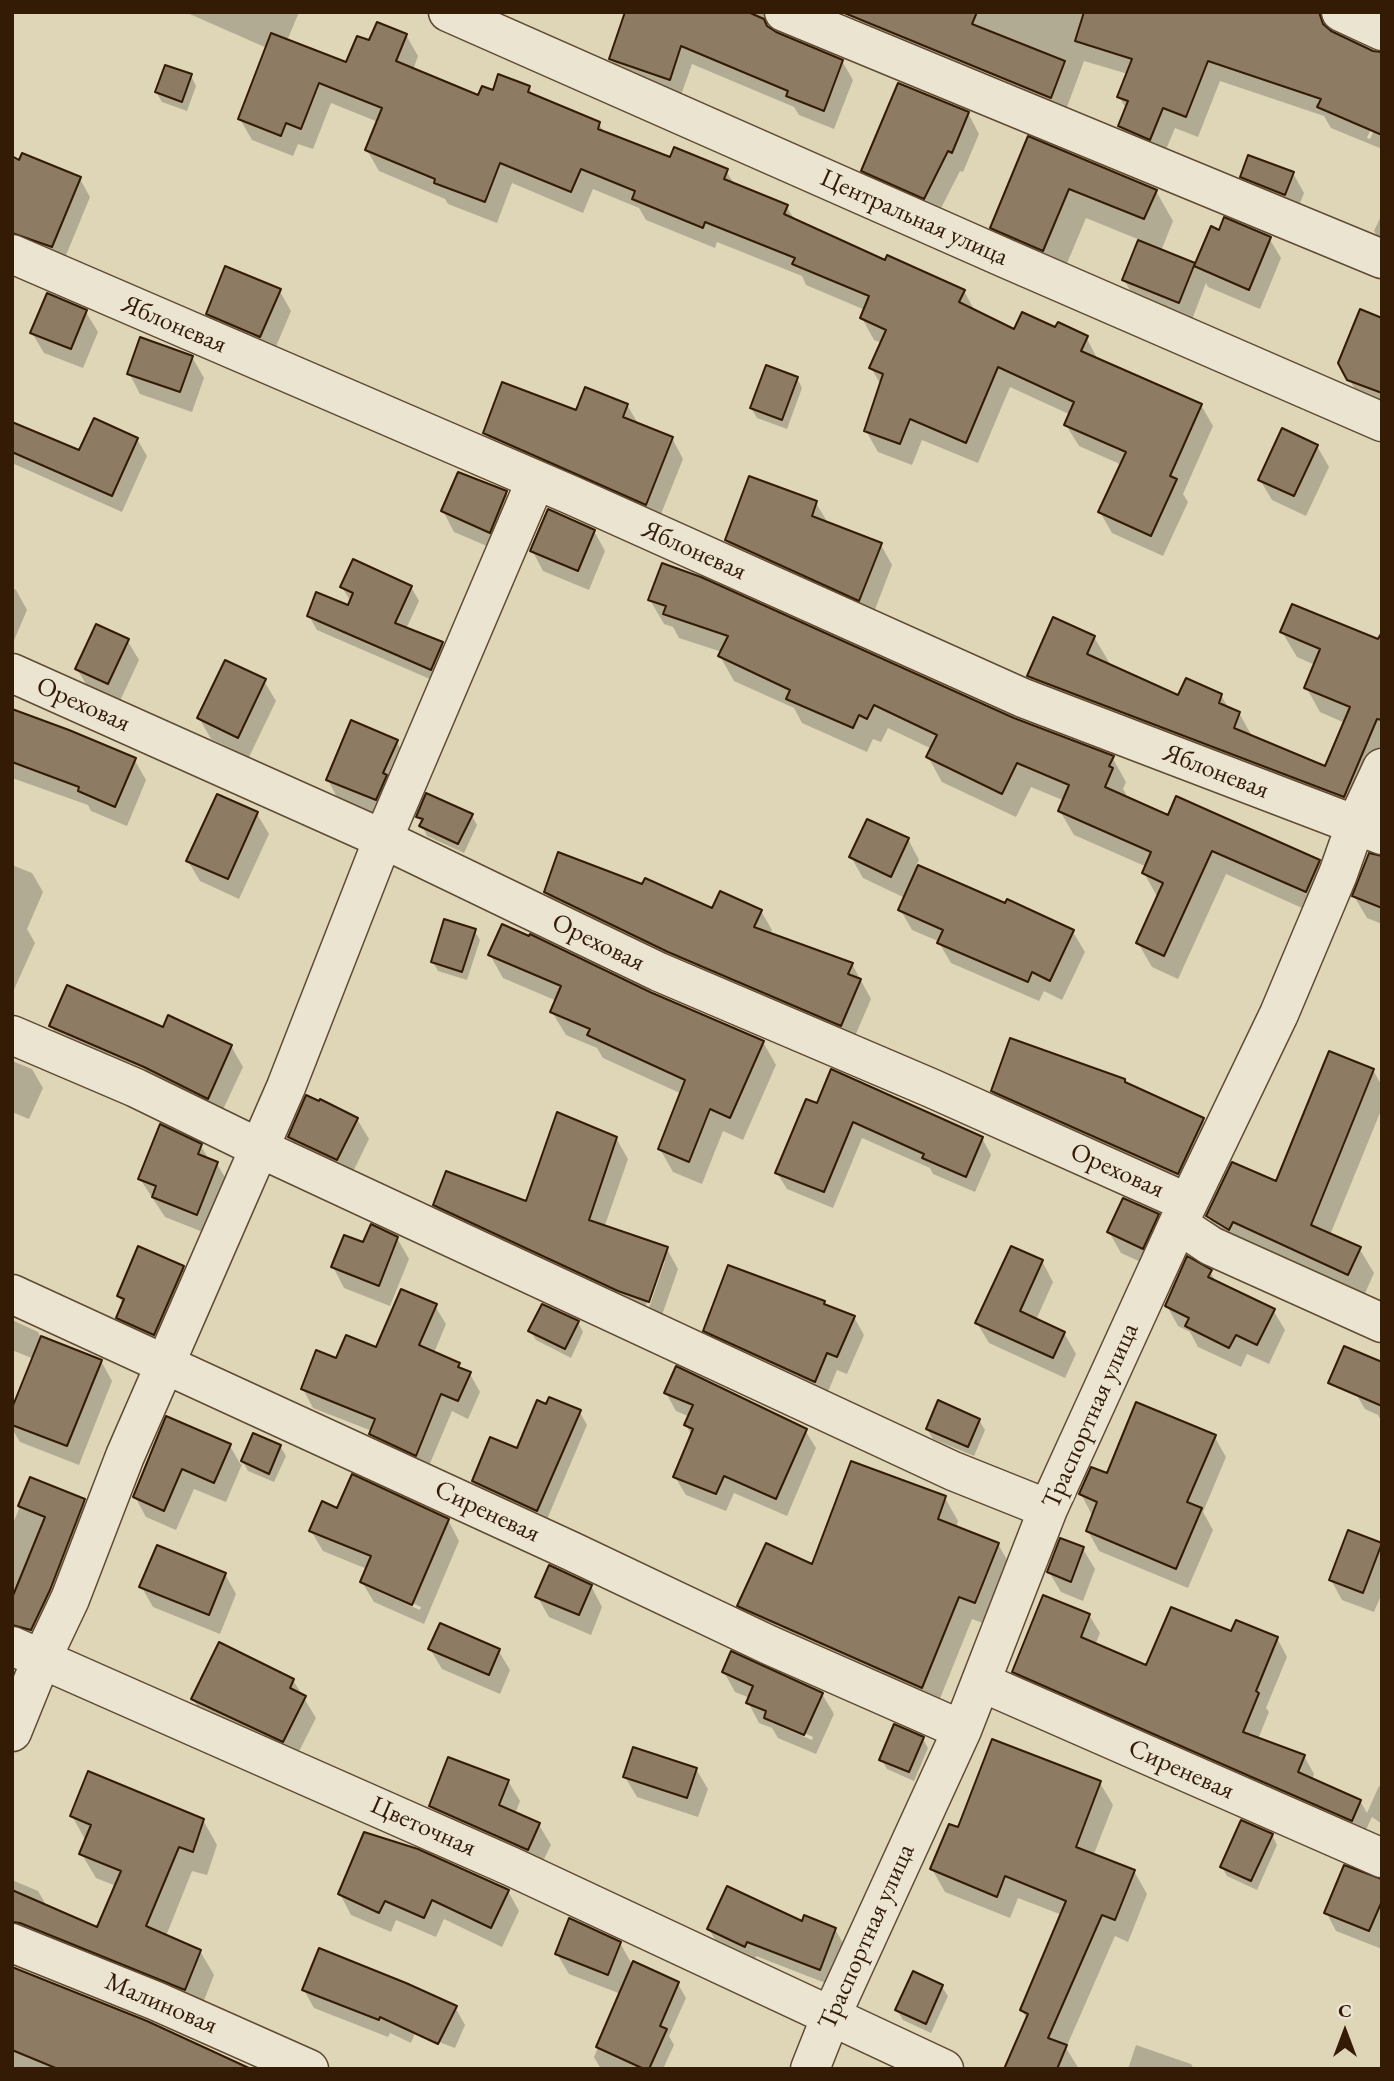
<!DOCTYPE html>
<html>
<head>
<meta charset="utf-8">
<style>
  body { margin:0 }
  #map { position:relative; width:1394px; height:2081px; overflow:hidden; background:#dfd6b8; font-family:"EB Garamond",serif }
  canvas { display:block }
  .frame { position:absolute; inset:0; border:14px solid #341b06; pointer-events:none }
  .north { position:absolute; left:1310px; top:1997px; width:70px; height:70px; -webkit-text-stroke:5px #eae4d1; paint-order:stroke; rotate:0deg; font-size:19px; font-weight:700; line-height:28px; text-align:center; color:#341b06 }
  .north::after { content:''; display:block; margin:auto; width:24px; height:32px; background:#341b06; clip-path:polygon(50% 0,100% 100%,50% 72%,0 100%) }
</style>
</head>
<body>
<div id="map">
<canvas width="1394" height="2081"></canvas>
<div class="frame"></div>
<div class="north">С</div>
</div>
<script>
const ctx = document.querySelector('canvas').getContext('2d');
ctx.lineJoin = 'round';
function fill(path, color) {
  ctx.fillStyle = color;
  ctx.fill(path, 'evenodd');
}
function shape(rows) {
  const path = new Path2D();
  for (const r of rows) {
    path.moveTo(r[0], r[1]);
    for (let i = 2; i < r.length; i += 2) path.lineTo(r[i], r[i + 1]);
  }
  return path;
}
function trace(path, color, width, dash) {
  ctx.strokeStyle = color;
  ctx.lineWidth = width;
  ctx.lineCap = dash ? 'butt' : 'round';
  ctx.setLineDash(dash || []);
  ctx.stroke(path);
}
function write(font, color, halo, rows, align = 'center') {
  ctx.font = font + ' "EB Garamond",serif';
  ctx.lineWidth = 7;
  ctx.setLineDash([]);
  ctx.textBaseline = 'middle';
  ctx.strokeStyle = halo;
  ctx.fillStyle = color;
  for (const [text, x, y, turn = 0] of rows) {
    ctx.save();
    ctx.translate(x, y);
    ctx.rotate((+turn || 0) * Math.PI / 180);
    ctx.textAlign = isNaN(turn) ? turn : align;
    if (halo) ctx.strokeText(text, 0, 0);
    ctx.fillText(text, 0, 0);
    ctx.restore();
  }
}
fill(shape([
  [185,12,299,12,287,41,347,64,370,42,406,35,418,56,413,70,479,98,494,92,529,88,534,97,599,124,605,134,671,159,726,171,735,185,786,206,796,222,886,262,964,291,976,313,1015,331,1056,329,1086,337,1098,360,1201,405,1213,426,1183,494,1188,502,1163,556,1112,533,1100,512,1122,465,1079,446,1066,425,1071,415,1010,387,978,463,922,440,912,465,878,452,866,431,881,385,871,368,882,343,874,340,862,318,865,310,806,285,802,276,717,242,715,248,646,220,639,208,593,189,583,213,512,183,497,223,448,204,445,199,379,171,367,150,378,122,331,103,313,149,298,144,293,156,252,140,240,119,267,48],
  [627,12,784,12,774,23,773,32,842,61,853,80,834,129,799,115,794,107,692,64,680,98,622,78,611,59],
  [860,12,1141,12,1382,103,1367,138,1370,139,1382,112,1382,149,1331,128,1324,116,1220,81,1198,137,1175,128,1162,159,1132,147,1120,126,1127,110,1119,97,1128,74,1084,61,1063,118,870,39,858,18],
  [191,76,196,86,187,111,162,102,156,92],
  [968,113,979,134,963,172,960,171,936,218,875,191,863,171],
  [1029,139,1156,191,1173,221,1161,251,1194,264,1195,267,1212,228,1220,232,1269,238,1281,258,1260,309,1208,287,1206,283,1191,322,1136,300,1124,280,1140,240,1086,218,1060,280,1009,258,992,227],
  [12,158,80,179,90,197,62,265,12,251],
  [1293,173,1304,193,1296,214,1253,197,1242,176],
  [1382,214,1382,244,1374,231],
  [279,290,291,311,272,356,219,334,207,313],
  [86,312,98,332,83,368,44,353,32,333],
  [1382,320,1382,408,1361,400,1340,363],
  [192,357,204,378,192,412,140,394,129,373],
  [797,378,802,388,787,429,757,418,751,408],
  [627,405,639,425,672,438,683,459,657,524,496,453,485,433,577,412],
  [12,424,80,452,137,439,147,456,122,512,12,463],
  [1317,446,1329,467,1306,516,1272,500,1260,480],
  [506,493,518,513,501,552,454,532,443,511],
  [816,503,828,523,881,545,892,565,871,620,738,560,726,540],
  [594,531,605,551,589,590,543,571,532,550],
  [342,587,411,587,419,601,406,629,442,643,450,657,439,683,317,630,309,616,349,607,351,602],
  [12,588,16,590,27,610,12,645],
  [650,600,1013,720,1112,757,1126,782,1123,789,1126,794,1125,797,1169,817,1318,862,1333,886,1320,916,1226,874,1178,979,1152,967,1138,943,1158,898,1144,873,1147,867,1074,835,1060,811,1065,801,1031,787,1016,817,942,782,928,757,932,749,888,728,881,742,873,739,867,752,802,723,794,708,734,681,720,656,722,652,679,638,673,627,664,624],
  [1282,632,1382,643,1382,765,1358,821,1043,700,1029,676,1094,637,1109,662,1107,665,1179,698,1221,695,1229,709,1239,713,1253,738,1326,768,1345,723,1320,712,1306,687,1315,665,1297,657],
  [127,640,139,660,119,703,89,689,77,669],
  [264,681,276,701,249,757,211,739,199,718],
  [12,713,134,759,146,780,127,826,91,811,88,805,12,778],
  [396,741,408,761,387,820,339,801,328,780],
  [257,814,269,834,239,899,200,881,188,861],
  [472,816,477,825,464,853,427,836,418,817],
  [908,839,919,860,916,866,1073,932,1085,952,1062,1000,1044,991,1039,1001,951,963,938,941,912,930,900,909,905,898,863,878,851,857],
  [1382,857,1382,924,1367,918,1354,896],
  [12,865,32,873,43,892,27,929,35,943,12,994],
  [546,892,713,910,761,911,772,930,770,934,852,964,871,999,852,1043,557,911],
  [474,930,480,940,467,980,438,971,432,961],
  [490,955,650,994,763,1042,776,1065,743,1140,723,1131,702,1184,673,1172,660,1149,682,1094,603,1058,597,1048,566,1035,552,1012,557,1001,503,978],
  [51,1026,164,1030,231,1046,243,1067,219,1118,63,1046],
  [12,1061,32,1069,43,1088,29,1119,12,1112],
  [1373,1070,1382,1086,1382,1108,1330,1235,1359,1248,1374,1273,1363,1298,1222,1241,1208,1216,1277,1183],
  [1126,1085,1202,1119,1217,1145,1192,1199,1008,1117,993,1091],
  [807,1101,982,1138,991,1155,975,1192,933,1174,930,1168,862,1138,833,1208,787,1189,777,1173],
  [357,1119,369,1139,349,1180,302,1158,290,1137],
  [616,1138,628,1159,604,1228,667,1249,678,1269,660,1321,447,1225,435,1205,527,1204],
  [661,1261,665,1261,648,1311,644,1310],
  [201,1146,209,1160,217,1164,229,1184,208,1234,165,1217,140,1179],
  [1157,1215,1169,1235,1154,1268,1121,1253,1109,1232],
  [397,1238,409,1259,390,1306,344,1288,333,1267,364,1245],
  [1042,1261,1053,1282,1036,1320,1064,1333,1076,1354,1065,1378,989,1343,977,1323],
  [183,1267,195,1287,165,1354,130,1338,118,1318,123,1305,119,1296],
  [1210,1272,1217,1283,1273,1310,1285,1330,1269,1364,1247,1354,1241,1367,1198,1347,1190,1332,1178,1326,1167,1306],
  [824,1303,827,1307,854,1317,864,1335,847,1374,837,1370,825,1399,716,1349,705,1331],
  [435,1306,446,1324,434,1353,459,1365,461,1370,470,1374,480,1392,468,1419,452,1411,426,1473,382,1452,371,1434,372,1431,313,1408,303,1389,337,1361,377,1350],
  [12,1320,38,1332,41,1338,101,1361,112,1381,79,1465,20,1442,12,1429,12,1413,34,1359,12,1350],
  [578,1322,583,1332,571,1358,536,1340,530,1331],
  [1382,1363,1382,1422,1378,1415,1365,1409,1356,1394],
  [666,1393,805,1430,816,1448,787,1516,734,1493,726,1511,686,1495,675,1477,692,1436,686,1425,690,1417,676,1411],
  [579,1411,587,1425,545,1524,481,1495,473,1481],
  [167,1419,230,1446,241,1465,254,1435,280,1446,286,1456,274,1482,248,1471,243,1462,226,1502,194,1489,176,1530,146,1517,135,1497],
  [979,1420,985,1430,974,1456,933,1439,927,1429],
  [1214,1436,1226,1457,1203,1512,1213,1530,1188,1588,1099,1551,1088,1531,1092,1515,1081,1494,1107,1475],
  [31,1480,84,1501,98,1525,63,1615,12,1653,12,1526],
  [945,1498,958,1521,956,1528,998,1544,1011,1567,988,1625,972,1619,935,1711,752,1629,739,1605],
  [448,1520,459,1541,424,1624,374,1602,362,1582,367,1569,323,1551,311,1531],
  [377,1587,421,1607,420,1610,377,1591],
  [1381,1545,1382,1593,1374,1612,1342,1600,1331,1580],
  [1083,1549,1095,1569,1083,1601,1061,1592,1049,1572],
  [225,1574,236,1594,220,1634,153,1607,141,1586],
  [591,1586,602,1607,591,1635,549,1617,537,1596],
  [1089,1615,1100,1633,1095,1645,1147,1668,1232,1633,1277,1638,1287,1657,1266,1708,1269,1712,1258,1739,1304,1756,1314,1774,1312,1780,1360,1801,1367,1813,1379,1786,1382,1788,1382,1824,1372,1817,1362,1838,1024,1690,1014,1671],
  [430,1649,498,1650,510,1670,500,1694,442,1669],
  [724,1672,822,1694,834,1714,816,1754,778,1738,772,1728,759,1723,748,1702,750,1698,735,1692],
  [770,1718,813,1737,812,1740,770,1722],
  [293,1680,316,1718,294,1761,205,1719,193,1699],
  [923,1739,928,1748,914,1781,887,1769,881,1759],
  [696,1769,708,1789,698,1817,637,1797,625,1777],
  [508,1781,520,1801,515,1814,539,1825,551,1845,539,1869,443,1827,431,1806],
  [1100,1783,1113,1805,1094,1854,1134,1871,1147,1894,1128,1942,1115,1936,1066,2048,1079,2069,1006,2069,1027,2019,1022,2010,1062,1915,1018,1898,1010,1918,945,1892,932,1869,959,1830],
  [72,1816,203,1820,217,1845,207,1875,192,1871,166,1936,200,1951,214,1975,199,2013,12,1951,12,1880,38,1891,48,1908,98,1929,116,1886,96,1878,81,1853,86,1841],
  [1272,1835,1277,1845,1257,1890,1227,1876,1222,1867],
  [1382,1882,1382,1949,1336,1931,1326,1912],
  [508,1891,519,1911,502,1947,444,1919,436,1937,396,1920,391,1932,351,1915,340,1894],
  [802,1923,835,1929,844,1945,828,1984,756,1956,754,1962,718,1945,709,1929],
  [620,1943,633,1966,678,1984,686,1998,669,2036,674,2045,663,2069,601,2069,594,2057,621,1994,569,1974,557,1954],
  [12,1969,247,2069,12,2069],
  [942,1987,948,1996,931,2033,903,2020,897,2010],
  [304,1990,455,2007,465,2025,455,2048,415,2033,411,2043,390,2033,388,2037,314,2008],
  [1136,2045,1191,2064,1194,2069,1128,2069]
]), '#0003');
const building = shape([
  [625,12,748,12,764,19,767,26,776,32,843,60,824,111,786,96,788,91,681,46,670,80,609,59,625,12],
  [842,12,977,12,972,24,1065,61,1051,98,842,12],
  [1084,12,1319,12,1323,24,1331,31,1373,51,1382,52,1382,135,1317,107,1321,99,1208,61,1186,117,1163,108,1150,140,1118,126,1128,101,1117,97,1132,59,1075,41,1084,12],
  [377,22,407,34,396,61,478,95,482,86,493,90,498,74,530,86,528,92,600,122,598,129,670,157,674,147,728,169,724,179,788,205,784,214,885,260,887,255,965,290,959,302,1014,329,1022,312,1055,327,1058,322,1088,336,1081,351,1202,404,1170,476,1177,479,1151,536,1098,512,1126,452,1064,425,1074,402,998,367,966,443,910,419,900,444,864,431,883,374,869,368,886,330,860,318,869,296,792,264,795,258,705,222,703,228,632,199,635,191,581,169,571,192,500,163,485,202,434,183,435,179,365,150,382,108,319,83,301,129,286,123,281,136,238,119,271,33,346,62,357,36,369,40,377,22],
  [165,65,192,74,182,102,155,92,165,65],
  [898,83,969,112,952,153,948,151,924,199,861,171,898,83],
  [1028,136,1157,190,1144,219,1069,189,1043,251,990,228,1028,136],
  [22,153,81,177,52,247,12,233,12,156,19,160,22,153],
  [1248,155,1294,172,1285,195,1240,177,1248,155],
  [1224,217,1271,237,1249,290,1194,266,1211,226,1219,230,1224,217],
  [1138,240,1195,263,1179,303,1122,280,1138,240],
  [225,266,281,289,260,337,206,314,225,266],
  [47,293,87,310,71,349,30,333,47,293],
  [1360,309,1382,318,1382,393,1347,380,1338,363,1360,309],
  [140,337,193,356,180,392,127,374,140,337],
  [766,365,798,377,782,420,750,408,766,365],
  [502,382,576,410,585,387,628,404,623,417,673,437,646,505,483,433,502,382],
  [94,418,138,438,112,496,12,452,12,422,79,450,94,418],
  [1282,428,1318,445,1294,496,1258,480,1282,428],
  [458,472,507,491,490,533,441,511,458,472],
  [749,476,817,501,812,516,882,543,859,601,725,540,749,476],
  [548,509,595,530,578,571,530,551,548,509],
  [353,559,412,586,395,623,443,642,431,670,307,616,316,592,348,605,353,593,340,587,353,559],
  [662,563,701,577,1014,718,1114,756,1109,766,1113,768,1105,787,1168,815,1176,796,1320,860,1306,892,1212,851,1164,956,1136,943,1163,883,1142,873,1151,852,1058,811,1069,785,1017,763,1002,794,926,757,937,735,874,705,867,719,859,715,853,728,786,699,790,690,718,656,728,636,663,614,666,606,648,600,662,563],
  [1292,604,1378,639,1382,632,1382,720,1377,719,1344,797,1027,676,1053,617,1095,636,1087,654,1178,695,1186,678,1222,694,1219,703,1240,712,1234,728,1325,766,1350,707,1304,688,1320,649,1280,632,1292,604],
  [96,624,129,639,108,684,75,669,96,624],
  [225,660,266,679,238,738,197,718,225,660],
  [12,709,69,730,136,758,115,807,78,791,79,787,12,762,12,709],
  [351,720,398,740,383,773,387,775,376,800,326,780,351,720],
  [426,793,473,814,458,844,419,826,423,819,416,817,426,793],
  [217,794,258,812,228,879,186,861,217,794],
  [867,819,909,838,891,877,849,857,867,819],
  [558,852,642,884,645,878,712,908,720,891,762,910,754,927,853,963,848,974,861,979,841,1026,668,952,544,892,558,852],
  [1369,853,1382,856,1382,908,1352,896,1369,853],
  [918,865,1005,903,1007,899,1074,930,1050,981,1032,972,1028,982,937,943,943,930,898,910,918,865],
  [444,919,476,929,462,972,431,962,444,919],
  [502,924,529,936,530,934,650,992,764,1041,730,1118,710,1109,689,1162,658,1149,685,1080,587,1035,590,1029,550,1012,561,986,488,955,502,924],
  [67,985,163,1027,168,1015,232,1045,208,1099,144,1067,49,1026,67,985],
  [1010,1038,1125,1079,1125,1082,1204,1118,1178,1174,991,1091,1010,1038],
  [1329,1051,1374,1069,1311,1225,1361,1247,1348,1275,1233,1222,1229,1230,1206,1216,1232,1162,1276,1181,1329,1051],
  [831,1069,983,1137,966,1177,922,1158,924,1154,853,1122,824,1192,775,1173,806,1099,817,1103,831,1069],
  [306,1095,319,1101,320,1099,358,1118,337,1160,288,1137,306,1095],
  [557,1112,617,1137,589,1220,668,1247,649,1302,618,1291,433,1205,446,1171,526,1201,557,1112],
  [160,1124,202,1144,198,1154,218,1162,197,1215,152,1197,156,1186,138,1179,160,1124],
  [1123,1198,1159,1214,1143,1249,1107,1232,1123,1198],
  [371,1224,398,1237,379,1286,331,1267,344,1235,363,1242,371,1224],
  [138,1246,184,1266,154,1335,116,1318,124,1299,117,1296,138,1246],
  [1011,1246,1043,1260,1020,1311,1065,1332,1053,1358,975,1323,1011,1246],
  [1187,1256,1212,1270,1208,1277,1275,1309,1257,1345,1236,1335,1229,1348,1185,1326,1189,1318,1165,1306,1187,1256],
  [728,1265,825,1301,824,1304,855,1316,837,1357,827,1353,815,1382,703,1331,728,1265],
  [401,1289,437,1304,419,1345,460,1363,458,1367,471,1372,458,1401,441,1394,416,1456,369,1434,375,1419,301,1389,316,1350,336,1358,346,1335,376,1347,401,1289],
  [542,1304,579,1321,565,1349,528,1331,542,1304],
  [41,1336,102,1360,67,1446,12,1425,12,1408,41,1336],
  [1344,1346,1382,1362,1382,1406,1328,1383,1344,1346],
  [676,1366,807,1429,776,1499,724,1476,716,1494,673,1477,693,1429,684,1425,693,1405,664,1393,676,1366],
  [549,1397,581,1410,537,1511,472,1481,490,1437,517,1448,537,1400,546,1404,549,1397],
  [938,1400,980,1419,968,1447,926,1429,938,1400],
  [1136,1402,1216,1435,1187,1502,1202,1508,1176,1569,1086,1531,1097,1502,1079,1494,1091,1467,1107,1473,1136,1402],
  [166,1416,231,1444,214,1483,182,1469,164,1511,133,1497,166,1416],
  [253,1433,281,1445,269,1474,241,1461,253,1433],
  [851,1461,946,1496,938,1519,999,1543,975,1603,959,1597,922,1688,737,1606,766,1543,812,1564,851,1461],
  [352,1474,449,1519,412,1605,360,1582,371,1556,309,1531,322,1501,337,1508,352,1474],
  [30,1477,85,1499,50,1590,31,1630,12,1625,12,1598,45,1517,18,1506,30,1477],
  [1348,1530,1382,1543,1363,1593,1329,1580,1348,1530],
  [1060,1538,1084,1547,1071,1582,1047,1572,1060,1538],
  [157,1545,226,1573,209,1615,139,1587,157,1545],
  [549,1565,592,1585,579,1615,535,1597,549,1565],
  [1043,1595,1090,1614,1081,1637,1146,1665,1171,1607,1231,1631,1236,1620,1278,1637,1256,1691,1259,1693,1243,1732,1305,1755,1298,1772,1361,1800,1352,1821,1012,1672,1043,1595],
  [440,1623,500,1649,489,1675,428,1649,440,1623],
  [219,1642,294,1679,290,1688,306,1696,283,1742,191,1699,219,1642],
  [731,1651,823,1693,804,1735,764,1718,766,1711,746,1703,753,1686,722,1672,731,1651],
  [894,1724,924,1737,909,1772,879,1760,894,1724],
  [992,1739,1101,1781,1076,1847,1135,1870,1115,1920,1102,1915,1048,2038,1067,2045,1057,2069,1004,2069,1028,2014,1020,2010,1066,1901,1005,1876,997,1897,930,1869,949,1824,958,1827,992,1739],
  [633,1747,697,1768,687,1798,623,1777,633,1747],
  [448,1757,509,1780,499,1805,540,1823,528,1850,429,1806,448,1757],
  [88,1771,204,1819,193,1852,179,1847,146,1926,201,1950,185,1990,20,1923,12,1922,12,1890,97,1927,121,1871,79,1854,91,1825,70,1816,88,1771],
  [1241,1820,1273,1834,1251,1881,1220,1867,1241,1820],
  [364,1832,418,1849,509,1890,491,1928,432,1900,424,1918,385,1901,379,1913,338,1894,364,1832],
  [1344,1865,1382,1879,1382,1901,1369,1931,1324,1913,1344,1865],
  [727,1886,802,1921,804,1915,836,1928,820,1970,747,1942,745,1947,707,1929,727,1886],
  [569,1918,621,1942,608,1975,555,1954,569,1918],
  [319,1948,406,1983,457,2006,438,2044,380,2017,379,2020,302,1990,319,1948],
  [633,1961,679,1982,660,2026,667,2029,649,2069,644,2069,596,2047,633,1961],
  [12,1967,147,2021,251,2069,58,2069,12,2050,12,1967],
  [913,1971,943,1985,926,2024,895,2010,913,1971]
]);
fill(building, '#8d7c63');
trace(building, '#341b06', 2);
const street = shape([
  [448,12,1007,259,1382,422],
  [784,12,1382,259],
  [1341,12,1382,31],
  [12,254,571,495,1023,698,1382,835],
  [12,673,383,839,659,972,931,1088,1188,1203],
  [12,1035,136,1088,259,1148,953,1471,1048,1509],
  [1178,1224,1211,1246,1382,1323],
  [12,1294,571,1551,769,1645,962,1730],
  [12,1646,510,1866,944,2069],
  [981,1682,1382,1858],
  [12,1732,42,1658,70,1599,125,1456,286,1087,383,839,536,480],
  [12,1943,156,2001,309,2069],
  [810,2069,831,2016,962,1730,1048,1509,1178,1224,1279,1014,1338,874,1355,826,1382,768]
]);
trace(street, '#5f4a32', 41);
trace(street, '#eae4d1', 38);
write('26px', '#341b06', '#eae4d1', [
  ["Центральная улица",914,218,24],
  ["Яблоневая",174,325,23],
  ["Яблоневая",694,551,24],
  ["Ореховая",83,705,24],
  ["Яблоневая",1216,772,21],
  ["Ореховая",598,943,26],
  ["Ореховая",1117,1171,24],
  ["Траспортная улица",1091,1416,-66],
  ["Сиреневая",487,1512,25],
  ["Сиреневая",1181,1770,24],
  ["Цветочная",423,1827,24],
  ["Траспортная улица",867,1937,-66],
  ["Малиновая",161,2004,23]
]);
</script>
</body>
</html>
